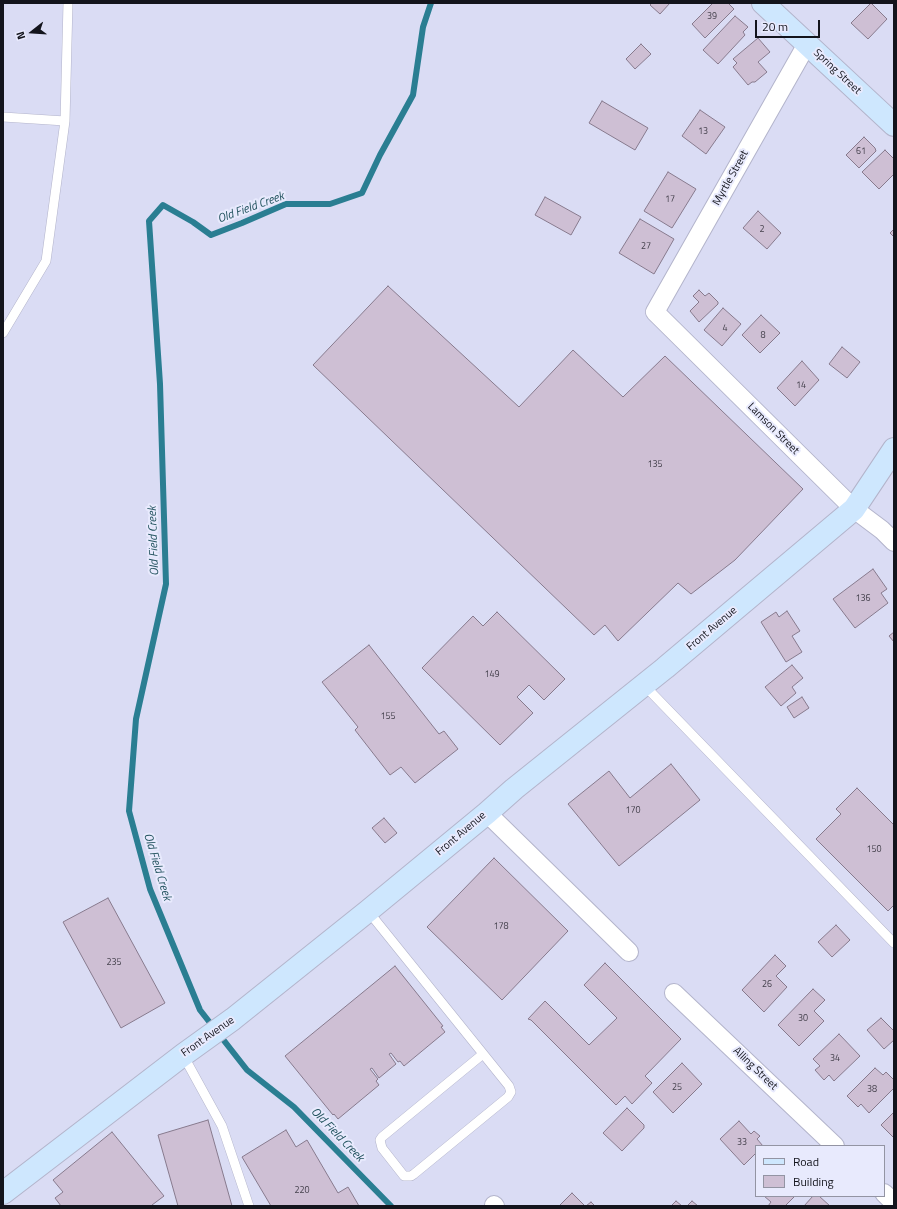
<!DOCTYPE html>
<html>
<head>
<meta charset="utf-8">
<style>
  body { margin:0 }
  #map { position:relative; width:897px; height:1209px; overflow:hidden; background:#dadcf4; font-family:"Titillium Web",sans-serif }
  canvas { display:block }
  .frame { position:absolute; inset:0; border:4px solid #13141c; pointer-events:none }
  .legend { position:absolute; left:755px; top:1145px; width:130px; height:52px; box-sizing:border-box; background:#e8eafd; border:1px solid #9394a3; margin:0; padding:5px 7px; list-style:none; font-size:12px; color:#13141c }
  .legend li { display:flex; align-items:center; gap:8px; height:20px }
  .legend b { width:20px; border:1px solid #9394a3 }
  .north { position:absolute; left:12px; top:12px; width:40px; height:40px; -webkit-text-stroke:3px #e8eafd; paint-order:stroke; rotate:253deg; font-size:11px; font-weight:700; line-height:16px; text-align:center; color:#13141c }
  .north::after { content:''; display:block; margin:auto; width:14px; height:18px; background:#13141c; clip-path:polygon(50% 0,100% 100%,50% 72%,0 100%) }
  .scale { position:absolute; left:755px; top:20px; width:65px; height:18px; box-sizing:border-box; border:2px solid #13141c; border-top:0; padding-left:5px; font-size:12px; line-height:14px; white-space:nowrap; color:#13141c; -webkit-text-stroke:3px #e8eafd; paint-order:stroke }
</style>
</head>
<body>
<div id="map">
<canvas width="897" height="1209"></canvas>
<div class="frame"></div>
<ul class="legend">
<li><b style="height:5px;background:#cee7fe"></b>Road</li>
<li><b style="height:11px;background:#cebfd4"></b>Building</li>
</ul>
<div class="north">N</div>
<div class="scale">20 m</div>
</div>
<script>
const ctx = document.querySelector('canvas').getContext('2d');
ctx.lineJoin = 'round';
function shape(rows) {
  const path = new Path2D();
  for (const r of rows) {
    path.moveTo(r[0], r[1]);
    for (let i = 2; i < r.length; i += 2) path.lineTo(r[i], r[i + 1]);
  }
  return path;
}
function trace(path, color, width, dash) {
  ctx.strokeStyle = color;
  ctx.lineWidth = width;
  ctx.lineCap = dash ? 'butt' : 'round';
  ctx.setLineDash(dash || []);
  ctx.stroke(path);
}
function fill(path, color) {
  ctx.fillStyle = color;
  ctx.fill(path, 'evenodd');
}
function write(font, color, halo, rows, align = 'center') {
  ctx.font = font + ' "Titillium Web",sans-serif';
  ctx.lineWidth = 4;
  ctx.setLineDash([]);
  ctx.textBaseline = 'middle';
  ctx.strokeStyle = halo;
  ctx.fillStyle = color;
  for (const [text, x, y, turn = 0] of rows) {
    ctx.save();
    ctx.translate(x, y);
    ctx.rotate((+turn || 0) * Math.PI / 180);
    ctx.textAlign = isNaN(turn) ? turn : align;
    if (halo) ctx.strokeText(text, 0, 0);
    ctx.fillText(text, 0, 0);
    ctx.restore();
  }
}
trace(shape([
  [391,1206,294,1107,247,1070,200,1010,150,889,129,811,136,719,166,584,160,384,149,221,163,205,193,222,211,235,242,223,286,204,330,204,362,193,380,155,413,95,423,27,431,3]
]), '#2a7e92', 6);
const building = shape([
  [652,3,670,3,660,14,650,5,652,3],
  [713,3,728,3,734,9,705,38,692,24,713,3],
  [871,3,887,19,868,39,851,23,871,3],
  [735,16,748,27,743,32,745,35,718,64,703,50,735,16],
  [758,38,770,52,758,62,767,72,755,82,752,82,748,85,733,67,737,63,733,59,758,38],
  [641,44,651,54,635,69,626,59,641,44],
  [602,101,648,128,635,150,589,123,602,101],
  [700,110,725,127,706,154,682,136,700,110],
  [864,137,875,148,876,151,859,168,846,155,864,137],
  [885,150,894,159,894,174,879,189,862,172,885,150],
  [668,172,696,189,672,228,644,211,668,172],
  [545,197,581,217,571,235,535,215,545,197],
  [758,211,781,233,767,249,743,228,758,211],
  [640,219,674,239,654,274,619,253,640,219],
  [894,229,894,237,890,233,894,229],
  [388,286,519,407,573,350,623,397,665,356,803,489,735,560,691,594,678,583,618,641,605,625,594,635,313,365,388,286],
  [699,290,705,296,709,293,718,302,718,304,699,322,690,311,699,302,693,296,699,290],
  [723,308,741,324,722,346,704,330,723,308],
  [761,315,780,333,760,353,742,335,761,315],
  [842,347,860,362,847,378,829,364,842,347],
  [802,361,819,380,795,406,777,388,802,361],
  [873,569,887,589,881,593,888,603,855,628,833,599,873,569],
  [787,611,800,631,792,636,802,652,786,662,761,622,776,612,779,617,787,611],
  [497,612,565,679,544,700,529,685,517,697,533,713,500,745,422,668,473,616,483,626,497,612],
  [894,632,894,642,889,636,894,632],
  [369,645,439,734,444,731,458,749,415,783,401,767,390,775,355,730,358,727,322,682,369,645],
  [792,665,803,678,792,687,796,693,781,706,765,687,792,665],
  [802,697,809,708,794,718,787,707,802,697],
  [671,764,700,800,619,866,568,804,609,771,630,798,671,764],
  [857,788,894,825,894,905,888,911,816,839,841,814,836,809,857,788],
  [384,818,397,833,385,843,372,828,384,818],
  [494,858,568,931,502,1000,427,927,494,858],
  [108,898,165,1003,121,1028,63,922,108,898],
  [836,925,850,940,832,957,818,942,836,925],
  [775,955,786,966,776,976,787,987,764,1012,742,990,775,955],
  [605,963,681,1039,645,1076,652,1083,632,1104,625,1096,616,1105,531,1020,528,1019,545,1001,589,1045,617,1018,584,985,605,963],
  [395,966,443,1026,441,1027,445,1032,404,1066,400,1061,398,1062,391,1053,389,1054,396,1064,379,1078,372,1068,370,1069,378,1079,376,1081,379,1085,338,1119,334,1114,333,1115,285,1056,395,966],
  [813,989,825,1000,814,1011,824,1021,799,1046,778,1025,813,989],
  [881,1018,894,1031,894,1040,884,1049,867,1030,881,1018],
  [839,1034,860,1056,834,1081,829,1075,824,1080,815,1070,820,1066,813,1059,839,1034],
  [682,1063,702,1084,673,1113,653,1092,682,1063],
  [875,1068,883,1075,886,1072,894,1080,894,1088,869,1113,861,1104,858,1107,847,1096,875,1068],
  [627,1108,644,1125,644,1128,622,1151,603,1133,627,1108],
  [894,1112,894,1138,881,1125,894,1112],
  [208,1120,232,1206,178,1206,158,1135,208,1120],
  [739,1121,751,1134,754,1131,760,1136,757,1139,763,1146,756,1146,756,1153,744,1165,720,1139,739,1121],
  [286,1130,296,1147,307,1140,338,1193,348,1187,359,1206,271,1206,242,1157,286,1130],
  [112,1132,164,1196,152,1205,153,1206,61,1206,55,1198,63,1192,53,1180,112,1132],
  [572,1193,585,1206,559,1206,572,1193],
  [764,1196,795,1196,785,1206,768,1206,771,1202,764,1196],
  [813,1196,819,1196,830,1206,804,1206,813,1196],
  [676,1201,682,1206,671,1206,676,1201],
  [692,1201,698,1206,687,1206,692,1201],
  [591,1202,595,1206,586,1206,591,1202]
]);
fill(building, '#cebfd4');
trace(building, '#877a8d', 1);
const lane = shape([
  [3,117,65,121],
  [3,333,46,261,65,121,68,3],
  [644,685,894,943],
  [368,911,509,1086,511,1092,508,1097,414,1174,411,1176,404,1176,382,1148,380,1140,382,1137,483,1054],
  [183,1055,222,1126,249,1206]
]);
const street = shape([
  [807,44,655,312,854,509,882,530,894,542],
  [487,813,629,952],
  [674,993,835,1146],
  [884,1193,894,1203],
  [494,1205,495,1206]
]);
const secondary = shape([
  [763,3,894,125],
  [3,1193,183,1055,233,1019,368,911,487,813,514,789,665,668,854,509,894,449]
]);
trace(lane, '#b3b4cb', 10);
trace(street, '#b3b4cb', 20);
trace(secondary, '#b3b4cb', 24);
trace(lane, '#fff', 9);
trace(street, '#fff', 18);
trace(secondary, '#cee7fe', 22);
write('9px', '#423f4a', null, [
  ["39",712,17],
  ["13",703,132],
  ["61",861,152],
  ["17",670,200],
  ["2",762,230],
  ["27",646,247],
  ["4",725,329],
  ["8",763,336],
  ["14",801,386],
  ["135",655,465],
  ["136",863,599],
  ["149",492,675],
  ["155",388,717],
  ["170",633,811],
  ["150",874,850],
  ["178",501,927],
  ["235",114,963],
  ["26",767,985],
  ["30",803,1019],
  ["34",835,1059],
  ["25",677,1088],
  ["38",872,1090],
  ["33",742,1143],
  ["220",302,1191]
]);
write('11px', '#13141c', '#e8eafd', [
  ["Spring Street",837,72,43],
  ["Myrtle Street",731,178,-61],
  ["Lamson Street",773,429,45],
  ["Front Avenue",712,629,-40],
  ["Front Avenue",461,834,-40],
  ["Front Avenue",208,1037,-35],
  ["Alling Street",755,1069,44]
]);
write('italic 12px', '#23535f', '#e8eafd', [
  ["Old Field Creek",251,208,-20],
  ["Old Field Creek",154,541,-92],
  ["Old Field Creek",157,867,73],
  ["Old Field Creek",337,1135,46]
]);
</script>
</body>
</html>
